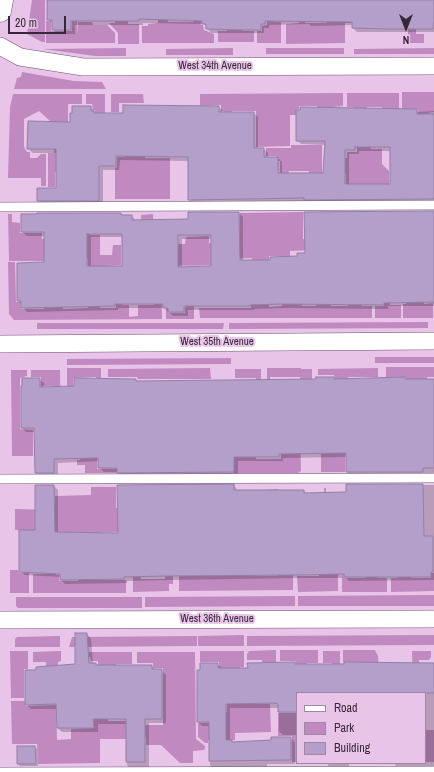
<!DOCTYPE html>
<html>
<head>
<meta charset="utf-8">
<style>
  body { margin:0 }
  #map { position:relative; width:434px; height:772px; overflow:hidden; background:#e8c4e8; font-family:"Archivo Narrow",sans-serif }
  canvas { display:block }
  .legend { position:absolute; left:296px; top:692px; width:130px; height:72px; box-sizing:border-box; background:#e8c4e8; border:1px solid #a186a1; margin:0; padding:5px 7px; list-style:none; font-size:12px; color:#362837 }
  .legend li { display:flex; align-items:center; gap:8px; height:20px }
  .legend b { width:20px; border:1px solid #a186a1 }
  .north { position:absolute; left:386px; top:8px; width:40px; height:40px; -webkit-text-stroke:3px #e8c4e8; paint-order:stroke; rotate:180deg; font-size:11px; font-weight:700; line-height:16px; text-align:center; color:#362837 }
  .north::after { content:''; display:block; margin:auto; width:14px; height:18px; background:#362837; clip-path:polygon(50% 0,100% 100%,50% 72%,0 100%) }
  .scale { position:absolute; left:8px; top:16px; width:58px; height:18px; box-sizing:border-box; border:2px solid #362837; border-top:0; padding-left:5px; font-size:12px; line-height:14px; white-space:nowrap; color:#362837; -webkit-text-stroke:3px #e8c4e8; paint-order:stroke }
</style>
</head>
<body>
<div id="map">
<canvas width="434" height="772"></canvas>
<ul class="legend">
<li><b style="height:5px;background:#fff"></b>Road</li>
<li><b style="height:11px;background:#c08ac0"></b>Park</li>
<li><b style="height:11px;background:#b39fc9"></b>Building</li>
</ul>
<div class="north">N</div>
<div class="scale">20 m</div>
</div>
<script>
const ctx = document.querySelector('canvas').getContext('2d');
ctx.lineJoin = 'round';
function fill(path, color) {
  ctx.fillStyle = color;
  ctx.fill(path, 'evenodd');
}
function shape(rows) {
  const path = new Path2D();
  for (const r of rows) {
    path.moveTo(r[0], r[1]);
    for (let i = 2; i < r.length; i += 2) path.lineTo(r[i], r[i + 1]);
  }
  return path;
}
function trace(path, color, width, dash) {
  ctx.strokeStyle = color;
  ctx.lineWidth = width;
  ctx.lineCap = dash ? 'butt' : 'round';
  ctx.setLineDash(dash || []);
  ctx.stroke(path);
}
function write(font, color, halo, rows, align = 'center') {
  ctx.font = font + ' "Archivo Narrow",sans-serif';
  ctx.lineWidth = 4;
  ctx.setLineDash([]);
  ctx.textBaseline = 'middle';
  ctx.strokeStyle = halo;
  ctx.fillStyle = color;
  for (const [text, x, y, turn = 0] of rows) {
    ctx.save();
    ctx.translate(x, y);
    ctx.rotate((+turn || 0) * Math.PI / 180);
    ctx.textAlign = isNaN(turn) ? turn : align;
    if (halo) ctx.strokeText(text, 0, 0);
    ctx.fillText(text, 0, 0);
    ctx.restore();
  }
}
fill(shape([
  [32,0,45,0,45,42,42,42,27,34],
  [158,0,168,0,168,22,193,22,193,0,201,0,201,25,203,25,204,30,214,34,214,43,142,43,142,26,148,26,148,24,158,23],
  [267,0,273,0,273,22,281,22,281,43,257,43,257,31,262,31,262,26,267,25],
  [299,0,304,0,305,23,327,23,327,18,351,3,351,23,345,23,345,43,286,44,286,24,299,23],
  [416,3,416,34,424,34,424,43,408,43,408,23],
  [128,15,128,24,139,24,139,44,118,44,118,33,109,23,115,23,115,18],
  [46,21,51,21,51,31,72,31,72,21,77,21,78,35,78,22,92,22,93,25,107,25,115,33,115,43,46,43],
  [227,25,242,25,242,31,254,31,254,42,218,42,218,31,227,31],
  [126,48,126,56,95,56,43,49],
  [233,48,233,55,166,55,166,49],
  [266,48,344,48,344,54,266,54],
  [434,48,434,54,354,54,354,49],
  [22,72,74,81,102,82,106,89,14,89,17,78,21,77],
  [402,92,434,92,434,112,428,113,428,142,422,114,418,114,418,109,402,109],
  [343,93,343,106,332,107,332,111,317,111,317,106,299,106,299,109,296,110,296,115,290,115,290,146,256,147,256,111,232,111,224,128,224,111,221,111,221,105,200,106,200,94],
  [347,93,399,93,399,110,383,112,382,107,367,107,367,112,353,111,353,107,347,107],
  [13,94,82,94,82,104,68,104,68,159,58,171,55,172,55,187,48,187,48,153,54,153,54,122,50,121,39,111,24,119,24,147,27,152,30,152,30,158,37,158,41,154,46,154,46,186,41,186,41,178,8,178,10,107],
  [86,94,105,94,105,141,95,141,95,110,93,110,92,104,86,104],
  [111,94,143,94,144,103,119,103,119,112,111,112],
  [357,143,370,143,371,149,382,149,382,164,389,171,389,199,346,186,346,173,341,172,341,158,347,158,347,152,357,152],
  [125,145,145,145,145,158,170,158,170,199,115,199,115,168,117,167,117,157,125,157],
  [291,145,322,145,322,197,309,197,309,171,289,171,288,176,280,176,280,161,277,161,276,156,266,156,266,148,291,148],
  [303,212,303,239,322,239,317,250,290,251,290,270,282,270,282,256,269,256,269,270,253,269,252,258,229,259,229,265,157,266,142,232,141,215,153,214,154,244,185,244,186,237,209,236,209,243,240,243,240,213],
  [71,213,89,213,90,235,100,235,100,255,112,255,113,245,121,245,121,265,104,266,104,270,88,270,88,259,77,259,71,238],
  [8,214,12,214,12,222,20,223,20,233,42,233,42,239,70,239,45,261,9,261],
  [8,262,15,262,16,302,20,302,21,309,44,309,44,304,63,290,63,309,88,308,88,272,99,303,100,308,116,308,116,302,122,302,123,305,129,305,129,317,138,316,138,305,154,305,154,299,161,268,162,319,14,320,9,314],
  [390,296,390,305,401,305,401,318,375,318,375,306,384,306,384,300],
  [348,300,361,300,362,306,372,306,372,318,200,318,199,308,251,308,251,301,269,301,269,307,282,306,283,301,301,301,302,306,316,306,317,301,331,301,331,306,348,306],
  [406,300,424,300,424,304,433,303,433,318,403,318,403,304,406,304],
  [187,302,194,303,194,319,166,319,166,309,168,309,168,313,185,313,185,307,187,307],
  [428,322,428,328,229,329,229,323],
  [37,323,224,323,223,329,37,329],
  [375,357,434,357,434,363,375,363],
  [231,358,231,364,67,365,67,359],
  [386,367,434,367,434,377,427,377,427,432,406,383,406,377,386,377],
  [67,368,101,368,101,380,96,380,96,377,73,378,73,394,67,430],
  [210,368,211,379,138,379,137,377,108,377,108,369],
  [267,368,301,368,301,369,312,369,312,422,300,428,300,377,270,377,270,420,267,387],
  [378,368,378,377,348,377,348,410,335,381,334,375,318,375,318,369],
  [235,369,261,369,261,435,256,435,256,459,281,459,280,436,300,430,301,471,298,473,234,473,234,449,256,424,256,378,235,378],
  [11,370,27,370,27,376,20,378,20,429,33,430,33,456,12,456],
  [31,370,60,370,61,438,57,450,34,450,34,438,47,438,53,413,52,386,41,386,41,377,31,377],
  [325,432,345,437,345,472,321,472,321,454,325,454],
  [80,439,97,458,97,469,122,469,122,473,85,473,85,465,77,465,77,460,80,460],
  [91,487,116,487,116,508,123,508,141,573,141,579,165,579,165,572,173,561,173,584,169,584,169,591,133,592,133,566,124,532,100,532,100,574,78,542,78,532,58,532,58,542,49,530,15,530,15,509,55,510,55,496,91,495],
  [324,488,326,488,326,506,338,574,338,591,298,592,297,576,319,576,319,570,293,536,293,590,179,591,179,576,231,576,231,570,254,571,255,576,277,576,277,569,263,518,263,490,278,489,278,512,325,514],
  [52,543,55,543,56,575,59,575,59,581,78,581,78,576,99,576,100,580,126,580,126,593,33,593,33,574,52,574],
  [10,570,18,570,19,573,29,573,29,593,10,593],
  [398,572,411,572,411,578,431,578,431,573,434,573,434,591,391,592,391,578,398,578],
  [365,573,377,573,377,578,387,578,387,592,342,592,342,576,343,578,365,578],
  [434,595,434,606,298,606,298,596],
  [295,596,295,606,145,607,145,597],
  [16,597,142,597,142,608,18,608,16,606],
  [244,635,244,646,198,646,198,636],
  [434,635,434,645,247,646,247,636],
  [60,636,60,647,15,647,15,639,17,637],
  [197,636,197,646,69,647,72,637],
  [276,650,276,668,262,667,262,660,247,660,247,654,249,651],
  [280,650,318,650,318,663,307,663,307,668,296,668,296,661,280,661],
  [343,650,375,650,378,656,379,670,365,662,343,662],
  [10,651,28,651,28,669,24,669,24,698,11,698],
  [61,651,61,661,58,662,58,695,46,668,46,662,33,662,33,652],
  [200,651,244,651,244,667,240,667,240,704,270,704,271,732,235,733,235,740,208,740,208,743,205,743,198,737,198,723,224,723,224,712,227,712,227,668,219,668,219,662,200,662],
  [323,651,340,651,340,693,332,668,332,663,323,663],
  [412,651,431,651,431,657,429,660,419,660,420,693,413,693],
  [76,652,132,652,132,664,116,664,116,669,98,712,98,661,91,661,90,657,76,657],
  [137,652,195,652,196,739,205,746,205,749,203,750,193,751,193,763,180,763,161,745,146,745,146,738,136,725,163,725,163,668,153,668,153,663,137,663],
  [11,701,25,701,25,706,56,705,57,740,71,739,71,729,94,728,94,714,108,714,108,721,129,721,134,727,126,739,100,739,100,763,38,764,37,744,12,744],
  [278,713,297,713,297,762,292,762,292,736,278,736],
  [425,719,425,730,434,730,434,762,425,762]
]), '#c08ac0');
fill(shape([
  [48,0,434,0,434,32,357,32,353,28,353,25,311,26,309,24,269,25,269,28,264,28,264,33,211,33,204,24,143,23,143,25,75,25,75,34,57,34,53,30,52,23,48,19],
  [90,107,95,111,95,114,124,114,219,107,223,111,223,113,253,113,258,117,258,149,264,149,268,153,268,158,278,158,282,162,282,174,324,174,325,145,301,144,297,140,417,110,418,112,434,111,434,203,194,204,189,200,189,161,120,160,119,170,103,170,103,204,42,205,38,200,57,189,57,153,33,153,28,149,71,123],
  [359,151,391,151,391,185,349,185,349,154,359,154],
  [434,212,434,306,388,306,388,309,286,308,254,309,254,310,188,310,188,316,173,316,164,308,118,308,118,310,27,312,18,301,45,263,45,236,27,236,22,232,121,214,124,216,132,216,136,221,189,220,239,213,243,217,243,261,271,261,298,257],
  [91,237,123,237,123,267,91,267],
  [182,239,212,239,212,267,182,268],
  [333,378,336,380,405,378,407,380,434,380,434,476,351,476,347,472,347,457,283,458,283,461,238,461,238,476,122,477,118,472,104,472,99,467,99,461,58,463,58,477,40,477,36,472,35,432,26,432,22,428,39,379,44,383,44,388,75,387,136,380,138,382,317,380],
  [234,485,238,491,304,491,307,494,348,493,347,485,434,485,434,580,349,581,346,578,302,578,168,580,127,581,127,583,65,584,61,580,61,577,25,575,20,571,54,486,58,490,58,534,119,534],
  [87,634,91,639,93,664,96,664,98,666,151,666,156,670,161,670,166,675,166,723,149,723,149,770,131,770,127,765,127,724,98,724,98,732,62,732,58,728,57,709,31,709,26,704,37,671,76,665],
  [294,663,297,665,434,663,434,769,399,769,395,765,395,763,425,763,425,693,297,693,297,735,283,735,279,731,279,708,230,708,230,741,233,743,272,741,290,738,295,742,295,764,267,764,267,769,215,769,210,765,210,726,202,726,198,722,217,664,222,668,249,669],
  [18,747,35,747,37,749,38,766,20,766,18,764],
  [327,763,349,763,349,767,329,767]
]), '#0003');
const building = shape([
  [47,0,434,0,434,22,433,29,386,29,352,28,352,22,265,21,265,24,261,24,261,30,243,30,206,29,206,24,202,24,202,21,139,19,139,21,71,21,71,30,52,30,52,20,47,20,47,0],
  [123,105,219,106,219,112,254,112,254,148,264,148,264,157,278,157,278,173,323,173,325,141,296,141,296,110,300,110,300,107,417,109,417,114,434,114,434,199,304,200,304,198,188,200,188,157,116,156,116,166,99,166,99,201,37,201,37,188,56,188,56,149,27,149,28,121,70,122,70,113,72,113,72,106,91,106,91,111,94,111,94,113,123,113,123,105],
  [355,147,390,147,390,184,345,184,345,150,355,150,355,147],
  [434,211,434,302,384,303,384,305,281,304,250,305,250,306,184,306,184,312,168,312,168,308,163,308,163,304,115,304,115,306,21,308,21,301,17,301,17,263,44,262,44,232,21,232,21,214,37,214,37,213,121,213,121,215,132,215,132,220,188,219,188,212,239,212,240,260,270,260,270,257,297,256,297,253,305,253,304,212,434,211],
  [87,234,122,234,122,266,87,266,87,234],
  [178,235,211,235,211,266,178,267,178,235],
  [316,377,334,377,334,379,405,377,405,379,434,379,434,468,423,468,423,472,346,472,346,453,279,454,279,457,234,457,234,472,117,473,117,468,98,468,98,458,54,459,54,473,35,473,34,428,21,428,21,386,22,386,22,378,40,378,40,387,74,386,74,378,136,379,136,381,316,379,316,377],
  [234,484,234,490,304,490,304,493,346,492,346,484,423,484,424,536,433,536,433,572,431,572,431,577,344,577,344,574,297,575,164,576,124,577,124,579,60,580,60,574,19,572,19,530,35,530,35,485,54,485,55,532,118,533,117,485,234,484],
  [75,633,87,633,89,663,96,663,96,665,152,665,152,669,162,669,162,719,145,719,145,762,126,762,126,719,93,719,94,728,57,728,56,704,25,705,25,670,36,670,36,667,75,664,75,633],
  [295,662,295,664,344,664,344,662,434,663,434,693,297,693,297,712,278,712,278,704,275,703,226,704,226,740,232,740,232,742,271,740,271,737,291,737,291,760,209,761,209,722,197,722,197,670,200,670,200,663,218,663,218,668,248,668,247,663,295,662],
  [17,746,35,746,36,764,17,764,17,746]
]);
fill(building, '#b39fc9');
trace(building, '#927fa7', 1);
const lane = shape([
  [0,207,434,205],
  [0,479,434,478],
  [0,772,434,771]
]);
const street = shape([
  [0,46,20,57,83,67,434,66],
  [0,344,434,341],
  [0,620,434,619]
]);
const secondary = shape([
  [0,11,2,0]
]);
trace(lane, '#6d4d6d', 10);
trace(street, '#6d4d6d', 18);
trace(secondary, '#6d4d6d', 23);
trace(lane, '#fff', 9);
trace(street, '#fff', 17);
trace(secondary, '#fff', 22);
write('11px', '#362837', '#e8c4e8', [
  ["West 34th Avenue",215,66],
  ["West 35th Avenue",217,342],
  ["West 36th Avenue",217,619]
]);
</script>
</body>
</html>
